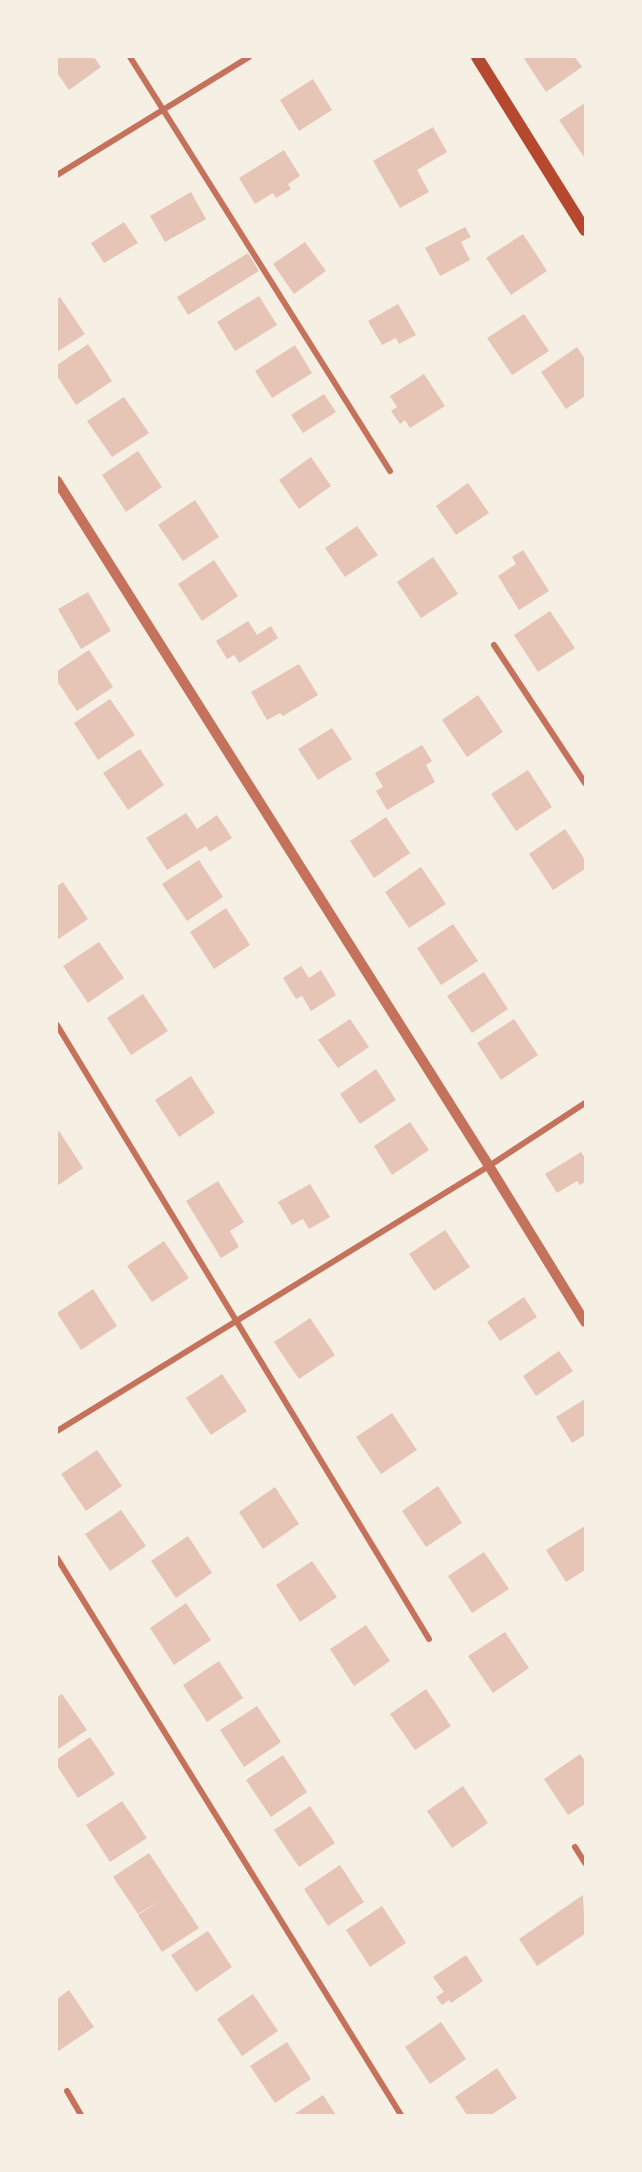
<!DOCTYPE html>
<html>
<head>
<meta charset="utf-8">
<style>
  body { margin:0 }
  #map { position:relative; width:642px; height:2172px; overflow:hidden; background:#f6efe4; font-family:Inter,sans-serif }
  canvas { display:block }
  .frame { position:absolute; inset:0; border:58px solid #f6efe4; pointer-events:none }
</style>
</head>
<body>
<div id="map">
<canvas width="642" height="2172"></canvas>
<div class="frame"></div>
</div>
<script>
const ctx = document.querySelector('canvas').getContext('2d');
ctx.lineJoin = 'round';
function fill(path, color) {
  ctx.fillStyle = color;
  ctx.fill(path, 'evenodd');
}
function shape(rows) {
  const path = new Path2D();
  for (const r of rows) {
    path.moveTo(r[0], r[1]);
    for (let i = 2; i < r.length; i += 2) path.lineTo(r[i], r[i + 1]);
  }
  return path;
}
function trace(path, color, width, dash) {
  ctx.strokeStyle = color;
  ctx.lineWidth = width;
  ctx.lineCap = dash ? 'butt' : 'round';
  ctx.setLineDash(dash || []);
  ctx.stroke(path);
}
fill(shape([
  [57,57,94,57,101,67,69,90,57,73],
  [523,57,575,57,582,67,546,92],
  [313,79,332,110,299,131,280,100],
  [585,103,585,156,584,157,559,120],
  [433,127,447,152,417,170,429,192,400,208,373,161],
  [284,150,300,176,288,184,291,189,276,198,273,193,255,204,239,178],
  [191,192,206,219,165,242,150,216],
  [124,222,138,243,104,263,91,243],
  [465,227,471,237,461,242,470,260,440,276,425,248],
  [523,234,547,271,511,295,486,258],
  [305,242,326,271,294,294,273,264],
  [248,253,259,271,188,315,177,297],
  [259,296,277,325,235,351,217,322],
  [60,297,85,334,57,352,57,299],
  [398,304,416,335,399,344,396,338,382,345,368,321],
  [524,314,549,351,512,375,487,338],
  [88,344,112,381,76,405,57,376,57,365],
  [295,345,312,373,272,398,255,371],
  [577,347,585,359,585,396,566,409,541,372],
  [424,374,445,406,410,428,405,420,400,424,391,411,397,407,390,396],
  [324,394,336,412,303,433,291,415],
  [124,397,149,433,112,457,87,421],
  [138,451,162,487,126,512,102,475],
  [311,457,331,486,299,509,279,480],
  [468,483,489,513,456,535,436,506],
  [195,500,219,537,183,561,158,525],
  [357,526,378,555,345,577,325,548],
  [523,550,549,591,519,610,498,576,516,564,512,557],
  [433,557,458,594,421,618,397,582],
  [214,560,238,596,202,621,178,584],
  [88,592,111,631,81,649,58,609],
  [550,611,575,648,538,672,514,635],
  [248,621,257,635,271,626,278,638,239,663,234,655,227,659,216,641],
  [89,650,113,687,77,711,57,681,57,671],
  [299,664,318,695,283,716,280,713,267,720,251,692],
  [478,695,503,732,467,757,442,720],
  [110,699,135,735,98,760,74,723],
  [332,728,352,759,318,780,298,749],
  [422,745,432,761,426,765,435,782,387,810,376,791,383,787,375,773],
  [140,749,164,785,128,810,103,773],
  [528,770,552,807,516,831,491,794],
  [186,813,197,829,217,815,232,838,210,852,206,846,167,870,146,838],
  [386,817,410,853,374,878,350,841],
  [565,829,585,860,585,869,553,890,529,854],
  [199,860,223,897,187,921,162,884],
  [421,867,446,904,409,928,385,892],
  [63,882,88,919,57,940,57,886],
  [226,908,250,945,214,969,190,932],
  [453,924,478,961,441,985,417,948],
  [99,942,124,978,88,1003,63,966],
  [301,966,309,978,321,970,336,995,311,1011,302,996,296,999,283,978],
  [484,972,508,1009,472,1033,447,996],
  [143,994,168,1031,131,1055,107,1018],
  [350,1019,369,1047,338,1068,318,1040],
  [514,1019,538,1055,501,1080,477,1043],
  [376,1069,396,1100,360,1124,340,1094],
  [191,1076,215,1113,179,1137,155,1100],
  [410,1122,429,1150,392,1175,374,1146],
  [59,1131,83,1168,57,1186,57,1132],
  [581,1152,585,1158,585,1182,580,1185,577,1181,557,1193,545,1174],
  [218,1181,244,1222,230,1231,239,1247,221,1258,186,1201],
  [310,1184,330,1217,309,1229,303,1219,292,1225,278,1202],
  [445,1230,470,1267,434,1291,409,1254],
  [164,1241,189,1278,152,1302,127,1266],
  [93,1289,117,1326,81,1350,57,1313],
  [524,1297,537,1317,500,1341,487,1322],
  [310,1318,335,1355,299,1379,274,1342],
  [559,1351,573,1371,536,1396,523,1376],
  [222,1374,247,1411,211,1435,186,1398],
  [585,1399,585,1435,572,1443,556,1417],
  [392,1413,417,1450,381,1474,356,1437],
  [97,1450,122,1486,86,1511,61,1474],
  [438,1486,462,1523,426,1547,402,1511],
  [275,1487,299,1524,263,1549,239,1512],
  [121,1510,146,1546,110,1571,85,1534],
  [585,1526,585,1570,566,1582,546,1550],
  [188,1536,212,1573,176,1598,151,1561],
  [484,1552,509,1589,472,1613,448,1576],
  [312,1561,337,1597,300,1622,276,1585],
  [186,1603,211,1640,174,1665,150,1628],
  [366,1625,390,1661,354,1686,330,1649],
  [505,1632,529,1668,493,1693,468,1656],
  [219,1661,243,1698,207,1722,183,1685],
  [426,1689,451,1726,415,1750,390,1714],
  [62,1694,87,1730,57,1750,57,1697],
  [257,1706,281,1742,244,1767,220,1730],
  [90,1737,115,1774,78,1798,57,1766,57,1759],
  [580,1754,585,1761,585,1804,568,1815,544,1779],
  [283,1755,307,1792,271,1817,246,1780],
  [463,1786,488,1823,452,1848,427,1811],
  [122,1801,147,1838,110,1862,86,1825],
  [310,1806,335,1843,299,1867,274,1830],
  [149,1853,199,1928,162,1952,138,1915,164,1898,138,1914,113,1877],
  [340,1865,364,1902,328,1926,304,1889],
  [583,1895,585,1934,537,1966,519,1939],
  [382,1906,406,1943,370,1967,346,1930],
  [208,1931,232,1967,196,1992,171,1955],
  [466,1955,483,1981,451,2003,449,2000,442,2005,436,1997,444,1992,433,1977],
  [69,1990,94,2027,57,2052,57,1999],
  [253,1994,278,2031,242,2056,217,2019],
  [441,2022,466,2059,430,2084,405,2047],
  [287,2042,311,2079,275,2103,250,2066],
  [497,2068,517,2098,491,2115,467,2115,455,2097],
  [323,2095,336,2115,293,2115]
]), '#e6c5b7');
trace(shape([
  [130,57,390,471],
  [57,175,249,57],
  [494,645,585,783],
  [57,1025,429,1639],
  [57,1431,489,1166,585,1103],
  [57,1558,401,2115],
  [575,1847,585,1863],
  [67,2091,81,2115]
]), '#c5725c', 6);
trace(shape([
  [57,481,489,1166,585,1322]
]), '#c5725c', 10);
trace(shape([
  [477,57,585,230]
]), '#b5482f', 12);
</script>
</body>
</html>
